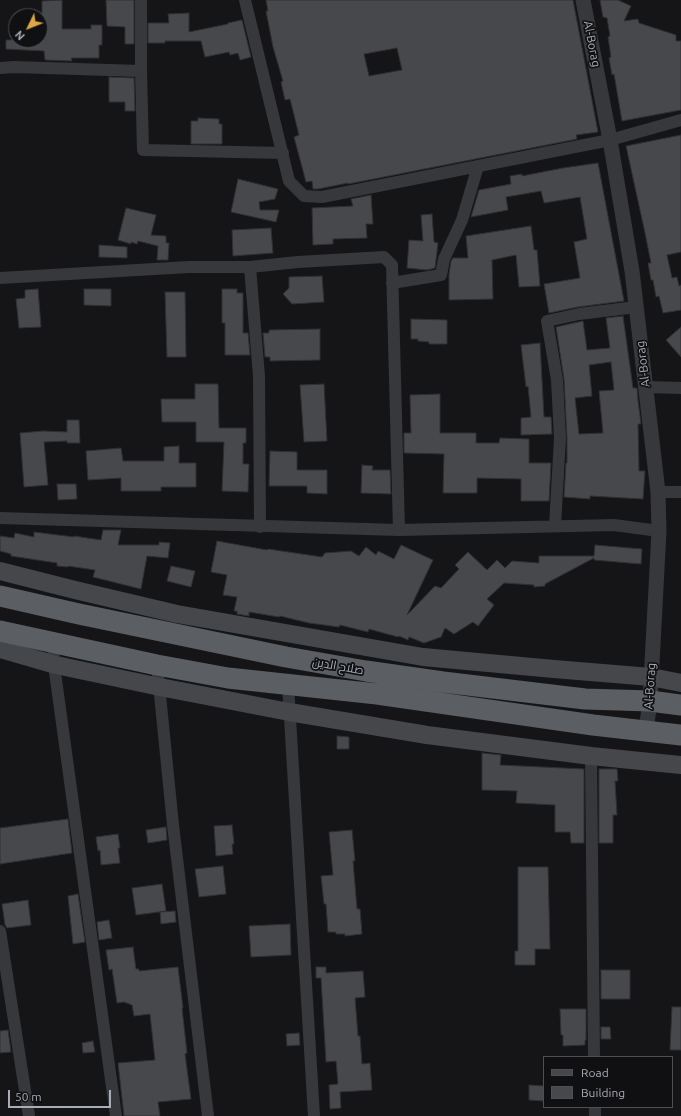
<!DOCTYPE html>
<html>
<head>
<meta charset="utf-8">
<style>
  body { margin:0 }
  #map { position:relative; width:681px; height:1116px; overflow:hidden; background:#151517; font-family:Ubuntu,sans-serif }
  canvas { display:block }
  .legend { position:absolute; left:543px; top:1056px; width:130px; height:52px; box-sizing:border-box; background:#101012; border:1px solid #4d4f53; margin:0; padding:5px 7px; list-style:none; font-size:12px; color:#a9adb5 }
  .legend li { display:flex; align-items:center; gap:8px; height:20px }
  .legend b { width:20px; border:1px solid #4d4f53 }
  .north { position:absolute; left:8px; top:8px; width:40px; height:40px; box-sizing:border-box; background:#101012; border:1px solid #4d4f53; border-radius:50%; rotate:227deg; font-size:11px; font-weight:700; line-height:16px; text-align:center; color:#a9adb5 }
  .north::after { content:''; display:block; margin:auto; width:14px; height:18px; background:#dda847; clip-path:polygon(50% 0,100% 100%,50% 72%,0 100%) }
  .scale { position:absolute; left:8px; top:1090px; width:103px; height:18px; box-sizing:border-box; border:2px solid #a9adb5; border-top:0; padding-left:5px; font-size:12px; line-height:14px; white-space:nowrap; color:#a9adb5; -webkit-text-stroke:3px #101012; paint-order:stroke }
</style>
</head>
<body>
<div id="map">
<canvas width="681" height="1116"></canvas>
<ul class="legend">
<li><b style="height:5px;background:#45474b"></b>Road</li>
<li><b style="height:11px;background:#47484c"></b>Building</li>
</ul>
<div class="north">N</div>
<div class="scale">50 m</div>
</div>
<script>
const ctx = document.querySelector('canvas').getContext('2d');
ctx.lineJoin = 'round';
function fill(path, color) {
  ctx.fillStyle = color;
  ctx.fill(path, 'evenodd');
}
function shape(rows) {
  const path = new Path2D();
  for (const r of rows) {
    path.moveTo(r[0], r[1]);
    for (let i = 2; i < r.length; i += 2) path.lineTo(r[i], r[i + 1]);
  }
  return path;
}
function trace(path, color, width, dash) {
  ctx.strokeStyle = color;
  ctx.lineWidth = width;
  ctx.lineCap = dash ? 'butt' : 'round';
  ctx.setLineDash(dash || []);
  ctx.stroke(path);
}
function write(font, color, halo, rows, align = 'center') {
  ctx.font = font + ' Ubuntu,Cairo,sans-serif';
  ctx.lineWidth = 3.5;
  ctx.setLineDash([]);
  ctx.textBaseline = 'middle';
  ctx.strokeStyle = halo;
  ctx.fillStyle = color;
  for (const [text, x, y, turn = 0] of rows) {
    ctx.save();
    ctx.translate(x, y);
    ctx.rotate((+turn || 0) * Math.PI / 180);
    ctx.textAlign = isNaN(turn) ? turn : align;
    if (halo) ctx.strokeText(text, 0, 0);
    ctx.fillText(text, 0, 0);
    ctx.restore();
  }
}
const building = shape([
  [62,0,62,29,91,29,91,25,102,25,102,45,99,45,99,58,71,58,72,61,45,60,44,51,6,49,6,40,40,40,40,25,42,25,42,1,62,0],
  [106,0,134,0,134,44,125,44,125,27,107,26,106,0],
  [266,0,573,0,598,132,576,135,577,139,348,184,348,183,318,189,313,189,312,181,306,182,294,137,299,135,290,99,285,100,281,82,283,81,273,47,266,11,268,11,266,0],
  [397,48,402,70,369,76,364,54,397,48],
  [600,0,618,0,631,6,624,21,638,19,639,23,676,35,676,41,681,41,681,110,622,121,614,74,612,75,609,58,611,57,608,37,610,36,607,18,603,17,600,0],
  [189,13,189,32,228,24,228,23,242,20,251,57,240,60,238,53,230,55,229,52,205,57,201,41,165,41,165,43,148,43,148,23,169,23,168,14,189,13],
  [109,77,134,78,135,111,125,111,125,102,109,102,109,77],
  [198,118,219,119,219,124,222,124,222,144,191,144,191,121,198,121,198,118],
  [681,135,681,252,667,255,672,278,677,277,679,286,681,285,681,310,663,313,659,296,656,297,653,280,651,280,648,263,651,263,645,233,626,146,681,135],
  [598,163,624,301,578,307,549,313,544,284,580,278,574,242,587,239,580,197,544,203,541,191,506,197,508,210,471,217,479,190,511,184,510,176,522,174,522,176,563,168,598,163],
  [238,179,278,189,275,199,259,202,260,210,279,210,276,222,231,212,238,179],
  [371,195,373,224,366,224,367,238,333,239,333,244,313,245,312,208,353,206,351,199,371,195],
  [126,208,156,215,151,235,166,236,166,243,169,243,168,260,157,260,158,246,138,241,137,244,131,242,131,244,118,240,126,208],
  [432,214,434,242,438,243,435,268,427,270,407,268,409,240,423,241,421,215,432,214],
  [531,226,534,250,537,250,540,286,519,287,516,255,492,260,493,299,449,300,449,274,451,261,453,258,468,258,466,236,531,226],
  [271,228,273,253,233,256,232,230,271,228],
  [99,245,127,247,127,258,99,257,99,245],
  [322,276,324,302,292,304,283,294,289,288,289,277,322,276],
  [38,289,41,327,19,328,16,299,25,298,25,290,38,289],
  [84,289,111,289,111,306,84,305,84,289],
  [222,289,237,289,237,293,243,293,243,333,248,333,250,355,225,355,225,323,222,323,222,289],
  [165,292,185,292,186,357,167,357,165,292],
  [623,316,633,388,637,388,638,401,641,424,638,424,639,471,645,471,643,499,590,496,590,499,564,497,566,463,567,463,567,438,564,379,556,327,583,321,587,350,610,348,606,318,623,316],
  [611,362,614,390,599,391,603,433,579,434,575,398,592,396,589,365,611,362],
  [411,319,447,320,447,344,429,344,429,342,418,341,418,339,411,339,411,319],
  [681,327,681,357,666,340,681,327],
  [320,329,320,360,270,361,270,357,265,357,263,333,269,333,269,330,320,329],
  [540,343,544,417,551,417,552,434,521,435,521,418,531,417,528,386,526,387,521,345,540,343],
  [195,384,218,384,219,428,246,428,246,443,243,443,243,464,249,464,248,492,222,491,224,442,196,442,196,422,162,422,161,399,195,399,195,384],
  [324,384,327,441,304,442,300,385,324,384],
  [440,394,440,433,476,433,476,443,499,443,500,438,529,439,529,463,551,463,549,501,521,501,521,479,477,478,477,493,443,493,444,454,404,453,404,433,411,433,410,395,440,394],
  [67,420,79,420,80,443,67,443,67,441,44,442,48,485,24,487,20,433,43,431,67,432,67,420],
  [179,446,179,463,196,463,196,487,161,487,161,491,121,491,121,478,88,480,86,451,121,448,123,461,164,461,164,447,179,446],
  [270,451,297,452,297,470,327,470,327,494,307,493,307,486,269,486,270,451],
  [362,465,373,466,372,470,390,470,391,494,361,493,362,465],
  [57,484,76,484,77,499,58,500,57,484],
  [103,530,121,530,118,545,159,545,159,542,170,543,168,558,147,556,141,589,93,577,95,570,68,566,68,567,57,566,57,563,11,556,11,554,0,551,0,536,14,538,15,533,34,537,34,532,74,537,74,536,101,540,103,530],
  [217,541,267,550,268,549,322,557,325,553,351,551,359,556,366,547,376,555,378,551,394,559,401,545,433,560,407,615,435,586,441,588,459,569,455,565,468,552,487,570,497,560,505,568,512,561,539,563,539,556,594,556,595,545,642,549,641,564,594,560,594,558,545,584,545,586,534,587,534,585,504,583,487,599,494,605,478,626,473,622,454,634,445,628,441,637,424,643,409,637,408,640,399,636,398,637,369,629,368,632,340,625,339,627,309,623,280,616,279,617,249,612,249,616,237,614,237,611,234,611,237,597,223,595,227,575,211,572,217,541],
  [171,566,195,571,191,587,167,581,171,566],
  [337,736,349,737,349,749,337,749,337,736],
  [482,753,501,755,500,765,584,769,584,843,571,843,570,832,555,832,555,805,516,803,517,791,482,790,482,753],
  [599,769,617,769,618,781,615,781,617,815,613,815,613,843,599,843,599,769],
  [68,819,72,853,0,864,0,828,68,819],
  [232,825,234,844,232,844,233,854,216,856,214,826,232,825],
  [166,827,167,840,148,843,146,830,166,827],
  [352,830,355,861,353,861,357,909,360,909,362,934,345,936,345,934,336,934,336,932,328,932,326,904,324,904,321,876,333,875,329,832,352,830],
  [118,834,120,848,118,848,120,863,101,865,100,850,98,851,96,837,118,834],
  [223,866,226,894,199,897,195,869,223,866],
  [518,867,548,867,550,949,535,949,535,965,515,965,515,951,518,951,518,867],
  [162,884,166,911,136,915,132,888,162,884],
  [78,894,85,942,73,944,68,896,78,894],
  [28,900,31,925,7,928,5,925,2,904,28,900],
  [175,911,176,922,161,924,160,912,175,911],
  [109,920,112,938,99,940,97,922,109,920],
  [290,924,291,955,251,957,249,926,290,924],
  [133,947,136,969,139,969,139,971,178,967,183,1008,182,1008,187,1053,185,1054,191,1099,158,1102,160,1116,124,1116,118,1063,155,1060,150,1014,134,1016,132,1005,124,1002,117,1003,112,969,109,970,106,950,133,947],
  [316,967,326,967,326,973,363,971,365,997,355,998,358,1036,360,1036,362,1064,370,1063,372,1090,340,1092,341,1108,330,1109,329,1085,338,1084,336,1061,326,1062,321,978,316,978,316,967],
  [601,970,630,970,630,999,601,999,601,970],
  [672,1007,681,1007,681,1050,670,1050,672,1007],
  [560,1009,586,1009,586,1040,585,1040,585,1045,563,1046,563,1035,561,1035,560,1009],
  [601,1027,610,1027,611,1039,601,1039,601,1027],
  [8,1030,11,1052,0,1053,0,1031,8,1030],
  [299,1033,300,1045,287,1046,286,1034,299,1033],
  [93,1041,95,1052,83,1053,82,1043,93,1041],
  [529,1085,544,1086,544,1101,529,1100,529,1085]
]);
fill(building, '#47484c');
trace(building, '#303033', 1);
trace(shape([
  [141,0,141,71,143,150,283,153],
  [245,0,289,181,304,196,322,197,610,140,681,120],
  [0,68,14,67,141,71],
  [250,267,259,376,260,527],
  [0,278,189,267,250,267,298,262,384,257,392,265,399,530],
  [392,283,441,275,444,259,462,220,478,166],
  [646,387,681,388],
  [658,492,681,492],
  [0,518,399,530,614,525,659,531],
  [555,526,560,438,557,380,547,321,579,314,636,307],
  [53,642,54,665,116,1116],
  [157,665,173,825,208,1116],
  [288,685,314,1116],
  [591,756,594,1057],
  [0,931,29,1116],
  [595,1107,595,1116]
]), '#37383b', 12);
trace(shape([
  [583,0,610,140,632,271,658,492,659,531,650,701,646,731]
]), '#37383b', 15);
trace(shape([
  [0,571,75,590,177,614,423,657,554,669,651,677,681,683],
  [0,649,56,665,160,687,289,712,427,735,591,756,681,765]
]), '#45474b', 18);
trace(shape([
  [0,596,79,614,286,657,366,671,443,682,585,699,650,701,681,705],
  [0,631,157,665,228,678,377,694,593,725,681,735]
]), '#5b5e63', 21);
write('12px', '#a9adb5', '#101012', [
  ["Al-Borag",592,44,79],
  ["Al-Borag",643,364,-97],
  ["صلاح الدين",338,666,10],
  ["Al-Borag",650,686,-86]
]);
</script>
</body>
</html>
